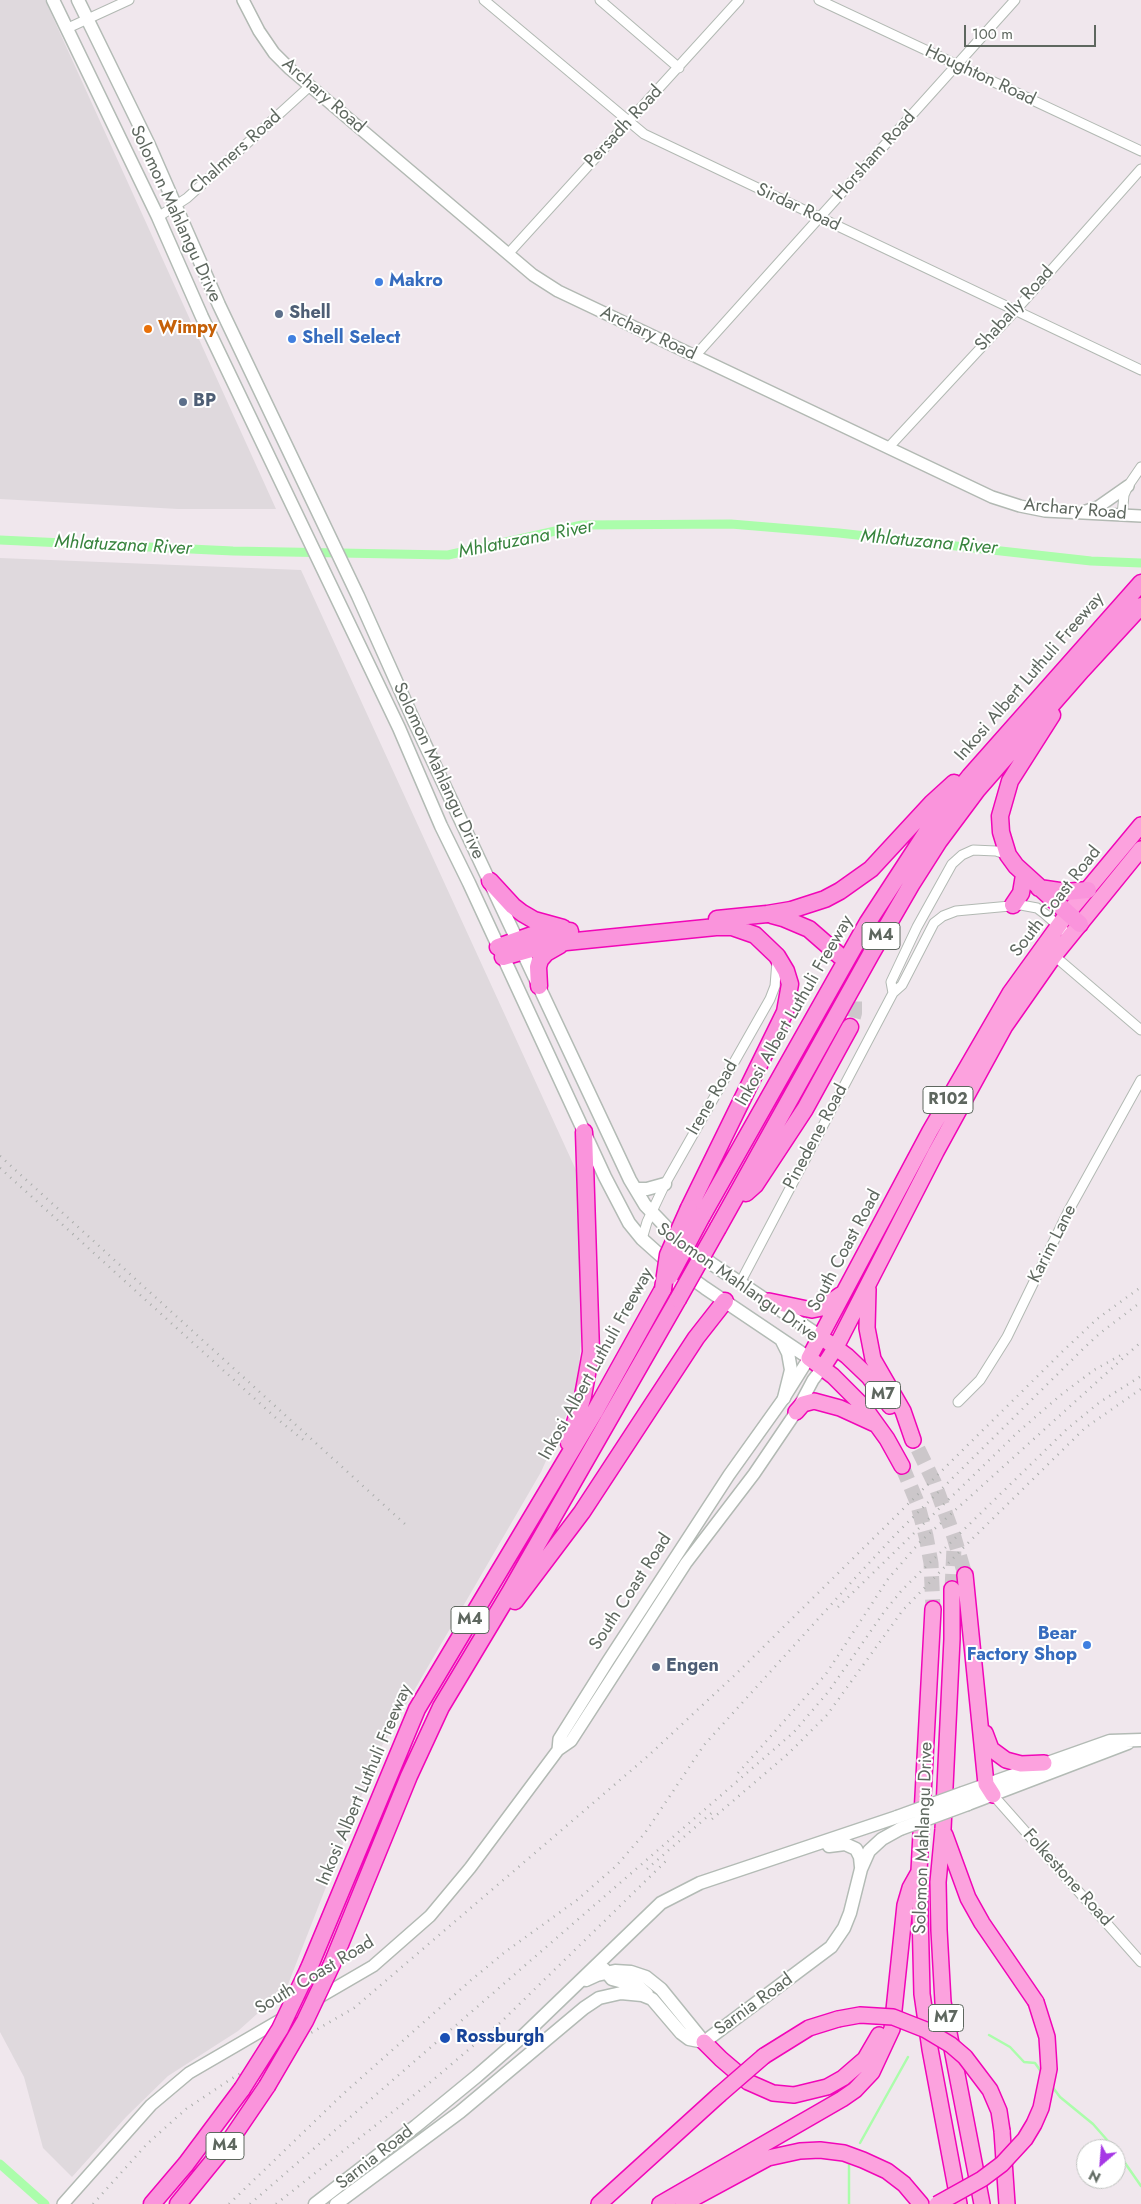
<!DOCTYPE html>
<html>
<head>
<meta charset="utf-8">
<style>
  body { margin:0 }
  #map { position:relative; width:1141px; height:2204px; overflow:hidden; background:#f0e7ed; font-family:Jost,sans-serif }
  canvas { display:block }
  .north { position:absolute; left:1076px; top:2139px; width:50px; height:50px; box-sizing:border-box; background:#fff; border:1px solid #bfc2bf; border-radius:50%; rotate:207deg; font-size:14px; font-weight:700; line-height:20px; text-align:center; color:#5e675f }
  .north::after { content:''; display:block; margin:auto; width:18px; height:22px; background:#a638e5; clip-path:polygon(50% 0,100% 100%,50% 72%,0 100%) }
  .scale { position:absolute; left:964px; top:25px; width:132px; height:22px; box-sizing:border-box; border:2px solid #5e675f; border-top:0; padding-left:6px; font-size:15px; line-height:18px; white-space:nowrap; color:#5e675f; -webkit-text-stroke:4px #fff; paint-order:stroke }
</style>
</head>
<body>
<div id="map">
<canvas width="1141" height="2204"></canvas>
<div class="north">N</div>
<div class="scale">100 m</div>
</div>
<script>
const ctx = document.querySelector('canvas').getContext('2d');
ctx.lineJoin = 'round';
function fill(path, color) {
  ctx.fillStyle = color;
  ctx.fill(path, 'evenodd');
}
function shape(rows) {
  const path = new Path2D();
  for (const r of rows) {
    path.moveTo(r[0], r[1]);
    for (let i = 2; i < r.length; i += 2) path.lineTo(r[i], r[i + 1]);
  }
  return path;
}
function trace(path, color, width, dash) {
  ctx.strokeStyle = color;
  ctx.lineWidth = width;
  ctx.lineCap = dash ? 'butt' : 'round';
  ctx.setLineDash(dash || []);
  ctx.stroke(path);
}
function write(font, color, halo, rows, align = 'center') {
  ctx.font = font + ' Jost,sans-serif';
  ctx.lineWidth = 4;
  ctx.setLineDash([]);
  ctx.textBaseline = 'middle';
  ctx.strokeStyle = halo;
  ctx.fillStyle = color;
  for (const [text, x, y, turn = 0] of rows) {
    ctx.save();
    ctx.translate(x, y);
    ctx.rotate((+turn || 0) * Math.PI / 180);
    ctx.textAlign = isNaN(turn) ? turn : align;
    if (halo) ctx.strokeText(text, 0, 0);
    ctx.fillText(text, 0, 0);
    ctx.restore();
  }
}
fill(shape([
  [0,0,45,0,276,509,178,509,0,499],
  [0,558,301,570,592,1205,577,1391,541,1472,379,1751,287,1987,238,2031,168,2076,126,2117,72,2177,43,2148,24,2077,0,2032]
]), '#dfd9dd');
trace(shape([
  [989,2035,1010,2047,1024,2062,1035,2063,1042,2073],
  [1051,2085,1060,2097,1093,2124,1115,2149],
  [860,2143,908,2057],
  [1116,2150,1141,2186],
  [849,2161,849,2204]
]), '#abfdab', 2.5);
trace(shape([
  [0,540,233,551,448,555,582,525,731,524,839,533,1091,561,1141,563],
  [0,2164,45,2204]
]), '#abfdab', 9);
trace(shape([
  [918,1449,934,1482,954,1537,965,1575],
  [902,1466,917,1502,926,1536,931,1563,933,1609],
  [952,1589,954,1548]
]), '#ccc7ca', 15, [15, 8]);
trace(shape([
  [840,956,850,979,854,999,854,1013,850,1027]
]), '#ccc7ca', 16, [16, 8]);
const minor = shape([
  [484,0,644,134,1141,370],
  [600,0,679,68],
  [819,0,1141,151],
  [68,28,129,0],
  [158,217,187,198,310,86],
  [508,254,739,0],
  [695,356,1015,0],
  [888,448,1015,311,1141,169],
  [1122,515,1124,495,1128,486,1141,467],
  [1051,953,1141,1030],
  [893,993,891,982,917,927,952,864,962,855,973,850,996,851,1008,855],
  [642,1239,647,1222,665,1184,770,999,775,986,777,961],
  [740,1283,893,993,902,985,934,923,943,916,956,911,1021,905,1037,908,1045,914,1070,936],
  [958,1402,980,1380,1007,1337,1069,1210,1141,1080],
  [993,1795,1141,1962]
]);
const tertiary = shape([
  [243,0,259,31,274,53,290,69,533,275,558,291,992,497,1020,506,1045,511,1141,516],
  [1086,511,1098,507,1128,486],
  [558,1750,559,1739,608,1661,729,1475,784,1398,809,1358],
  [63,2204,151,2105,189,2073,373,1966,430,1916,470,1868,558,1750,571,1741,686,1563,754,1474,796,1412,813,1380,823,1367]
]);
const secondary = shape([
  [53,0,158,217,202,317,399,728,441,826,469,883,605,1177,629,1223,642,1239,661,1256,705,1288,809,1358],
  [78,0,148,143,219,305,358,596,414,721,630,1180,645,1205,667,1228,712,1264,821,1337],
  [636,1189,647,1189,665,1184],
  [781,1339,788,1353,791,1370,784,1398],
  [963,1793,1110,1741,1141,1740],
  [968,1804,1128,1743],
  [829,1846,845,1844,856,1849,860,1857,861,1867],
  [604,1969,612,1979,638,1986,647,1994],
  [586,1980,597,1975,615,1971,631,1972,646,1977,661,1989,704,2042],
  [315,2204,416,2126,477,2076,523,2036,661,1903,700,1883,897,1817],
  [336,2204,460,2112,584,2008,599,1998,621,1993,642,1995,652,1999,681,2033,689,2039,704,2042,831,1947,844,1928,850,1913,861,1869,869,1851,882,1839,900,1829]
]);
const trunk = shape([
  [868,1289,867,1328,873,1359,903,1411,913,1440],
  [769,1301,812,1310,822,1308,840,1295],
  [828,1342,847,1356,869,1377,890,1406],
  [823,1367,836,1347,936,1152,1005,1026,1054,956,1141,849],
  [796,1412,803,1404,814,1401,840,1408,875,1424],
  [902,1466,887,1439,864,1407,833,1376,809,1358,930,1131,1010,993,1067,914,1141,825],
  [965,1575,986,1784,993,1795],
  [952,1589,952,1639,943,1829,938,1882,939,1930,943,2002,982,2204],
  [933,1609,919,1871,922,1994,930,2049,959,2204],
  [985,1733,991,1749,1006,1760,1021,1764,1044,1763],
  [945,1835,968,1898,982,1923,1036,2002],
  [704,2042,721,2059,748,2082,773,2093,794,2095,827,2087,843,2078,865,2059,879,2035],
  [764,2056,809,2028,838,2019],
  [1002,2131,1007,2204],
  [599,2204,719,2095],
  [660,2204,842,2099,855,2090,872,2072,892,2029,905,1905,910,1888,919,1872],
  [683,2204,768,2158,800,2151,820,2150,844,2153,863,2160,887,2171,904,2184,921,2204]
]);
const motorway = shape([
  [1052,715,1010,781,1000,816,1001,832,1008,855,1016,866,1080,924],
  [490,881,513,906,522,913,534,920,563,928],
  [1039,888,1066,892,1088,890],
  [1013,905,1021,893,1024,875],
  [772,915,783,918,809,929,840,956],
  [717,919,767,914,791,910,825,899,840,891,871,869,932,803,954,783],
  [498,947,532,935,570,931],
  [503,957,538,947,566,942,716,927,732,927,755,935,777,956,786,971,790,984,785,1012,689,1208],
  [539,986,538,967,540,960,546,953,560,945],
  [746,1193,755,1185,805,1109,850,1027],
  [702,1216,868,922,930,827,970,776,1141,583],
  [718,1228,871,954,911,885,939,841,977,790,1082,670,1141,606],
  [569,1443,583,1396,591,1352,584,1132],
  [515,1601,582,1512,696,1338,725,1301],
  [332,1964,409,1776,441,1707,510,1592,678,1299],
  [309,1968,417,1709,594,1413,663,1289],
  [152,2204,186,2164,242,2089],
  [178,2204,231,2139,267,2086]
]);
trace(minor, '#b2b9b3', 11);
trace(tertiary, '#b2b9b3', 14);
trace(secondary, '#b3bbb5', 15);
trace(trunk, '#f106b8', 18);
trace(motorway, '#f106b8', 19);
trace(minor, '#fff', 9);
trace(tertiary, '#fff', 11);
trace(secondary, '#fff', 12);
trace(trunk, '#fca2de', 15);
trace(motorway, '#fa94dc', 16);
trace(shape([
  [0,1156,406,1525],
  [0,1168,276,1418,306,1442],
  [838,1607,1018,1432,1062,1394,1094,1370,1121,1355],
  [738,1773,826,1674,888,1579,920,1542,1141,1342],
  [712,1819,789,1753,827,1715,903,1610,965,1546,1085,1428,1141,1389],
  [647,1869,715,1810],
  [93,2204,147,2144,186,2109,231,2079,354,2008,648,1756,738,1672,1063,1351,1097,1319,1141,1287],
  [229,2204,343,2094,470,1981,505,1952,577,1900,616,1866,645,1833,704,1745,857,1576,896,1534,1082,1350,1099,1334,1141,1302],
  [250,2204,794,1732,829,1691,884,1612,902,1590,1067,1429,1100,1402,1141,1376],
  [276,2204,433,2080,501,2022,668,1859]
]), '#aaadab', 2.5, [1, 6]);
const secondaryBridge = shape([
  [897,1817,963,1793],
  [900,1829,968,1804]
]);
const trunkBridge = shape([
  [838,2019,860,2015,893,2017,926,2030,951,2045,965,2057,990,2090,999,2111,1002,2131],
  [719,2095,764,2056],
  [937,2204,982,2179,1002,2164,1025,2139,1034,2124,1041,2108,1049,2069,1047,2037,1036,2002]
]);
const motorwayBridge = shape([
  [670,1276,702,1216],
  [663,1289,668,1255,689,1208],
  [678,1299,718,1228],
  [267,2086,305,2021,332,1964],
  [242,2089,280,2029,309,1968]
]);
trace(secondaryBridge, '#b3bbb5', 15, []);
trace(trunkBridge, '#f106b8', 18, []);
trace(motorwayBridge, '#f106b8', 19, []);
trace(secondaryBridge, '#fff', 12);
trace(trunkBridge, '#fca2de', 15);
trace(motorwayBridge, '#fa94dc', 16);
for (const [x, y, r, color] of [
  [379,282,5,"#3f7fe0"],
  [279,314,5,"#5c6f8a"],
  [148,329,5,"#e8710a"],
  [292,339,5,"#3f7fe0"],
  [183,402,5,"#5c6f8a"],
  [1087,1645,5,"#3f7fe0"],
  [656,1667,5,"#5c6f8a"],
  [445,2038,6,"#1a4fb4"]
]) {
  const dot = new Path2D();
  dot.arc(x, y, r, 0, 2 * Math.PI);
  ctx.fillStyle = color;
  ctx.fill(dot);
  trace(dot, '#fff', 2);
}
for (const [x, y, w] of [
  [881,936,38],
  [948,1100,50],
  [883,1395,35],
  [470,1620,38],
  [946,2018,35],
  [225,2146,38]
]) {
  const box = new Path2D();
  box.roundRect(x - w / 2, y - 13.5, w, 27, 4);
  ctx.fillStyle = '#fff';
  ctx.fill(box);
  trace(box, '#5e675f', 1);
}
write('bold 16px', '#5e675f', null, [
  ["M4",881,936],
  ["R102",948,1100],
  ["M7",883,1395],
  ["M4",470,1620],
  ["M7",946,2018],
  ["M4",225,2146]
]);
write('18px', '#5e675f', '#fff', [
  ["Houghton Road",980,76,25],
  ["Archary Road",323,96,41],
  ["Persadh Road",624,127,-47],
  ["Chalmers Road",236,153,-42],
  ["Horsham Road",875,156,-48],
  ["Sirdar Road",798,208,25],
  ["Solomon Mahlangu Drive",175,214,65],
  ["Shabally Road",1015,309,-48],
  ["Archary Road",648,334,25],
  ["Archary Road",1075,510,5],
  ["Inkosi Albert Luthuli Freeway",1030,677,-49],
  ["Solomon Mahlangu Drive",438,771,65],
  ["South Coast Road",1056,902,-52],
  ["Inkosi Albert Luthuli Freeway",795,1011,-60],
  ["Irene Road",713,1098,-60],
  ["Pinedene Road",816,1137,-62],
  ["Karim Lane",1053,1244,-63],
  ["South Coast Road",845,1251,-62],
  ["Solomon Mahlangu Drive",737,1283,35],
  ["Inkosi Albert Luthuli Freeway",597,1364,-61],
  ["South Coast Road",631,1592,-57],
  ["Inkosi Albert Luthuli Freeway",365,1785,-67],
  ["Solomon Mahlangu Drive",924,1838,-88],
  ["Folkestone Road",1067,1878,48],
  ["South Coast Road",315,1976,-31],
  ["Sarnia Road",754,2005,-36],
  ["Sarnia Road",375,2158,-38]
]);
write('bold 18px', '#366cbe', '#fff', [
  ["Makro",389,282],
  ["Shell Select",302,339],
  ["Bear",1077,1635,"right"],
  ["Factory Shop",1077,1656,"right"]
], 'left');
write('bold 18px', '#4e5e75', '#fff', [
  ["Shell",289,314],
  ["BP",193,402],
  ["Engen",666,1667]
], 'left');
write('bold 18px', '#c56008', '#fff', [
  ["Wimpy",158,329]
], 'left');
write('bold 18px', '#164399', '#fff', [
  ["Rossburgh",456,2038]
], 'left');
write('italic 19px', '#37833d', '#fff', [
  ["Mhlatuzana River",526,540,-11],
  ["Mhlatuzana River",929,543,5],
  ["Mhlatuzana River",123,546,3]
]);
</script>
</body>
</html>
